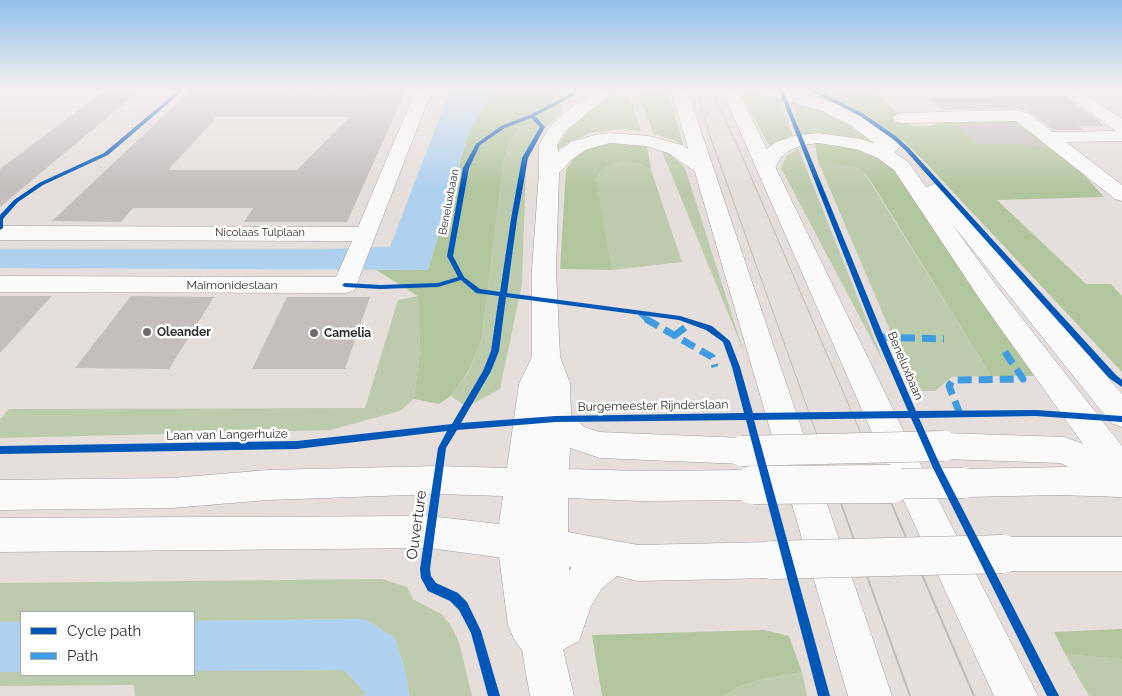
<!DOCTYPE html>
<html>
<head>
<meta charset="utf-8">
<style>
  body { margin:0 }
  #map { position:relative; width:1122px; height:696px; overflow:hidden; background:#e6dedb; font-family:Raleway,sans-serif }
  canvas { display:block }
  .legend { position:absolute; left:20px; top:611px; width:175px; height:65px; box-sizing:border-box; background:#fff; border:1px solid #adabaa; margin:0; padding:6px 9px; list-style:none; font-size:15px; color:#312c2a }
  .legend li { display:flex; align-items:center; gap:10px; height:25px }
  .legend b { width:25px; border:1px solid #adabaa }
</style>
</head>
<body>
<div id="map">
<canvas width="1122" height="696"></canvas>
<ul class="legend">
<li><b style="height:6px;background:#0057b8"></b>Cycle path</li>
<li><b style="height:6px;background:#3e9ce1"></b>Path</li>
</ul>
</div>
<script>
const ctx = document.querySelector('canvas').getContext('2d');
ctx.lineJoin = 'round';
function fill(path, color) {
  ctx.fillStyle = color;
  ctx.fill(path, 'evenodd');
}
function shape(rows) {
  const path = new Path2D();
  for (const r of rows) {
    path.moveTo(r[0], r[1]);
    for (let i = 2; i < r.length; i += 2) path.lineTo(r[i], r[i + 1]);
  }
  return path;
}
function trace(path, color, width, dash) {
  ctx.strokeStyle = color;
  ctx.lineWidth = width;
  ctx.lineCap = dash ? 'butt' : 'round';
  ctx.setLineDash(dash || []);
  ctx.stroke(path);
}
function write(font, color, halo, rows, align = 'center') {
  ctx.font = font + ' Raleway,sans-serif';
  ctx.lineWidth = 5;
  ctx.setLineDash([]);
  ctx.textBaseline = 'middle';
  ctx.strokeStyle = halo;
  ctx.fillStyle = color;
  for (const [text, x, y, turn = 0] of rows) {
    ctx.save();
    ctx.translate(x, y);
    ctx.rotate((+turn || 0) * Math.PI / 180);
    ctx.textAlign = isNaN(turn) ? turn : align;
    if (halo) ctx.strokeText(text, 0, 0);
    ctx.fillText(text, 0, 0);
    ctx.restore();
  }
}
fill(shape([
  [543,90,555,90,560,99,561,114,535,137,528,148,526,164,522,284,500,389,467,407,451,396,469,371,481,341,504,159,509,143,530,113,546,105],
  [633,90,667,90,684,146,674,140,654,134,638,95],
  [739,90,755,90,777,97,793,135,769,146],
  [614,92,630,98,641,131,622,129,594,132,571,141,559,149,558,153,558,145,575,120],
  [792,101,816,105,883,145,801,136],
  [798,148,884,363,781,168,786,157],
  [661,149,669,152,685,168,743,350],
  [818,161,837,163,856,167,864,172,991,376,952,377,935,391,919,391,894,340],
  [627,162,640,164,651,170,682,262,612,270,596,181,601,171,611,164],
  [418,296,420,349,414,399,400,411,330,430,0,438,0,419,9,409,365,408,398,300],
  [382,579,407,587,413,599,441,614,450,624,459,642,472,696,409,696,406,674,395,638,364,619,194,621,194,612,21,612,21,622,0,622,0,583],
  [1065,654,1122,659,1122,696,1089,696],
  [344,670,365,692,365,696,135,696,134,685,0,686,0,672,21,672,21,675,194,675,194,671],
  [802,672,807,696,723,696,740,686,767,678]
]), '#bccbab');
fill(shape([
  [494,90,543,90,546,105,530,113,509,143,504,159,481,341,469,370,451,396,439,404,414,399,420,349,418,296,376,270,428,270,466,141,477,116],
  [814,90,873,90,912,126,932,126,940,121,1013,119,1079,169,1104,197,997,200,1086,284,1111,284,1122,296,1122,372,923,160,904,142,872,119],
  [615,141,647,145,651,170,640,164,627,162,611,164,601,171,596,180,612,270,560,269,566,170,574,158,586,150,600,144],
  [819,143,866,150,896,167,1043,376,991,376,872,183,864,172,856,167,818,161,815,144],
  [1122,629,1122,659,1065,654,1054,632],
  [764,630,789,636,802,672,767,678,740,686,723,696,602,696,592,635]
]), '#b2c69e');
fill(shape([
  [450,90,494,90,477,116,466,141,428,270,0,268,0,249,328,249,390,247],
  [364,619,395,638,406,674,409,696,365,696,365,692,344,670,194,671,194,621],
  [0,622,21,622,21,672,0,672]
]), '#aed1f0');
fill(shape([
  [105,90,140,90,0,207,0,169],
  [191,90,355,92,406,90,347,222,244,222,253,208,133,208,121,222,52,221],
  [217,117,349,117,297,170,168,170],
  [1066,97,1105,126,1078,126,1084,130,1053,130,1028,111,1013,108,942,110,929,98],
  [1015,123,1046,147,1028,147,1025,144,977,144,956,124],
  [0,296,52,296,0,353],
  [131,296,214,297,169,369,75,368],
  [287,297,370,297,345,369,252,369]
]), '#c4bfbd');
const minor = shape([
  [416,90,432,90,354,291,345,293,0,292,0,276,336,277,352,241,0,240,0,226,358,227,416,90],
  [1060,90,1079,90,1122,119,1122,141,1066,142,1122,185,1122,201,1115,199,1016,121,902,123,896,122,893,118,896,114,902,113,1013,110,1028,113,1052,132,1116,131,1060,90],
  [515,524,528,529,533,543,537,535,550,530,563,535,568,547,571,613,561,641,574,696,530,696,522,650,514,639,508,625,497,541,502,529,515,524]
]);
const secondary = shape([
  [671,90,687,90,892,696,848,696,671,90],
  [722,90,738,90,901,426,1038,696,994,696,869,426,722,90]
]);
const primary = shape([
  [597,90,616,90,564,132,557,145,558,152,571,142,595,135,610,133,648,136,682,145,710,164,713,168,710,172,703,174,696,172,668,153,646,146,610,143,585,150,571,160,559,173,556,270,560,357,570,383,571,415,584,427,600,432,742,438,753,442,758,451,753,460,742,464,600,458,570,448,569,469,641,471,753,470,765,475,770,485,765,495,753,500,641,501,568,498,568,532,638,545,772,542,785,548,791,560,785,572,772,578,638,581,617,576,602,588,591,606,579,641,541,661,527,655,521,641,527,627,549,614,560,584,572,567,429,548,0,552,0,518,429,516,499,524,503,496,437,494,268,500,172,508,0,510,0,480,172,478,268,470,437,466,507,468,519,384,532,357,532,270,539,172,539,145,551,125,569,109,597,90],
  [755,90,786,90,817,98,832,102,862,117,898,143,900,147,894,152,908,162,926,187,934,184,941,186,979,227,1122,394,1122,427,1111,423,952,224,999,289,1122,446,1122,497,1059,495,964,497,952,493,947,483,952,473,964,469,1068,467,1061,463,944,459,933,455,928,446,933,437,944,433,1065,437,1083,444,981,301,894,170,878,158,856,149,819,143,803,145,790,150,781,157,773,172,766,174,759,172,756,168,766,150,776,142,794,136,819,133,860,139,874,143,850,125,820,110,757,93,755,90],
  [1003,537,1122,537,1122,571,1003,571,990,566,985,554,990,542,1003,537]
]);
trace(minor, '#a39e9b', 1);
trace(secondary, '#a39e9b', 1);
trace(primary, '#a39e9b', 1);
fill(minor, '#fbfafa');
fill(secondary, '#fbfafa');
fill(primary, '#fbfafa');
trace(shape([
  [696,90,711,139,835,485],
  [711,90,739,149,883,485]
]), '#bebcbb', 1);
trace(shape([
  [834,484,910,696],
  [883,484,974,696]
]), '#bebcbb', 2);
const primaryBridgeFar1 = shape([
  [742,451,944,446],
  [759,485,964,483]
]);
const primaryBridge = shape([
  [753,485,891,484],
  [772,560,1003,554]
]);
trace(primaryBridgeFar1, '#a39e9b', 31, []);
trace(primaryBridge, '#a39e9b', 39, []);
trace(primaryBridgeFar1, '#fbfafa', 30);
trace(primaryBridge, '#fbfafa', 38);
trace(shape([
  [640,313,647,320]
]), '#3e9ce1', 5, [11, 5]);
trace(shape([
  [646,319,712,357,715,367],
  [674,336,692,322],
  [880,337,944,339],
  [960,414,949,386,953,380,1023,379,1003,349]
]), '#3e9ce1', 7, [14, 7]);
fill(shape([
  [179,90,184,90,108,155,43,185,18,202,3,219,3,228,0,230,0,215,14,200,39,183,104,153,179,90],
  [573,90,578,90,573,96,535,116,545,127,528,158,517,219,507,293,680,316,712,326,730,341,740,367,753,413,908,411,876,337,779,90,783,90,884,337,916,411,1036,410,1122,416,1122,422,1036,416,919,418,941,467,1059,696,1047,696,933,468,911,418,754,420,830,696,818,696,746,420,556,422,457,430,446,448,430,569,431,576,436,583,458,593,467,602,481,631,500,696,488,696,471,633,459,610,450,601,428,591,421,578,420,569,438,448,447,431,297,449,0,454,0,446,297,441,452,424,483,371,491,351,499,296,476,293,461,280,438,287,380,289,345,287,342,285,345,283,380,285,438,283,458,277,447,256,463,168,476,144,501,126,530,115,569,94,573,90],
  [531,118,540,127,522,158,511,219,500,292,480,289,464,277,453,256,469,168,480,145,505,128,531,118],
  [506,297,679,320,706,330,723,342,732,367,744,413,556,416,461,423,491,371,499,351,506,297],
  [809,90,815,90,864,114,897,137,909,148,1115,374,1122,380,1122,387,1109,378,905,150,893,139,860,116,809,90]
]), '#0057b8');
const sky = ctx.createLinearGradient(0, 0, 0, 188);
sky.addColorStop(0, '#91c0eb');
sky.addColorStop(0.48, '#f4f0ef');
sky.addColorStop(1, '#f4f0ef00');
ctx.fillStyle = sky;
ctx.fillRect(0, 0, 1122, 188);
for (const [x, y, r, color] of [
  [147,332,5,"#706a68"],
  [314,333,5,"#706a68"]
]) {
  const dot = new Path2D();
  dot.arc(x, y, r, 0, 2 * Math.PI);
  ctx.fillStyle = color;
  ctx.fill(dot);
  trace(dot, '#fff', 2);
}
write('11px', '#312c2a', '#fff', [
  ["Beneluxbaan",449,202,-79],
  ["Nicolaas Tulplaan",260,233]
]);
write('12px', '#312c2a', '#fff', [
  ["Maimonideslaan",232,285],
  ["Beneluxbaan",905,366,67],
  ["Burgemeester Rijnderslaan",653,406,-1],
  ["Laan van Langerhuize",227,435,-1]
]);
write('bold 12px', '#312c2a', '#fff', [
  ["Oleander",157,332],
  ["Camelia",324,333]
], 'left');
write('15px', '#312c2a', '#fff', [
  ["Ouverture",417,525,-82]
]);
</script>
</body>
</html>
